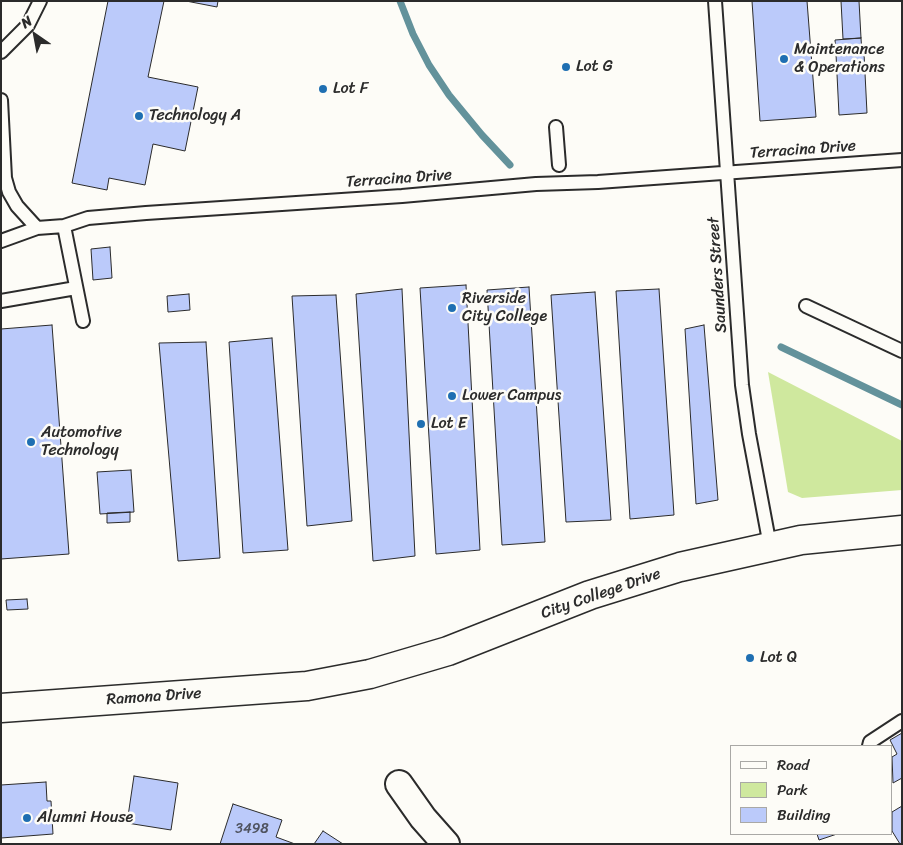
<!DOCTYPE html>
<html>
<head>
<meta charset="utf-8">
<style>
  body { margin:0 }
  #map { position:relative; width:903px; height:845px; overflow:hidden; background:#fdfcf7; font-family:Sriracha,sans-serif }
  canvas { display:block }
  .frame { position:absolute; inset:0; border:2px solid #2b2b2b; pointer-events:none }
  .legend { position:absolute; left:730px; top:745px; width:162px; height:90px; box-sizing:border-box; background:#fdfcf7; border:1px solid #a9a8a5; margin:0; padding:6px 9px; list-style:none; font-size:15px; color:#2b2b2b }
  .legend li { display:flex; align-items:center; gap:10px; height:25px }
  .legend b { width:25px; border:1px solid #a9a8a5 }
  .north { position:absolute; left:10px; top:10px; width:50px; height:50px; -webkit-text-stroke:4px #fdfcf7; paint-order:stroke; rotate:327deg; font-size:14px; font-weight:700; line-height:20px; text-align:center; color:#2b2b2b }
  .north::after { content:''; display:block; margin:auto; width:18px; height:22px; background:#2b2b2b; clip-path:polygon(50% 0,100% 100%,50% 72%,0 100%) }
</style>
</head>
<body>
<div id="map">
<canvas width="903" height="845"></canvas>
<div class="frame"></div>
<ul class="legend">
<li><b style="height:6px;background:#fdfcf7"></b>Road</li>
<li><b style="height:14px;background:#cfe89e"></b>Park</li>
<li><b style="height:14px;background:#bbcafa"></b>Building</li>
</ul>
<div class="north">N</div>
</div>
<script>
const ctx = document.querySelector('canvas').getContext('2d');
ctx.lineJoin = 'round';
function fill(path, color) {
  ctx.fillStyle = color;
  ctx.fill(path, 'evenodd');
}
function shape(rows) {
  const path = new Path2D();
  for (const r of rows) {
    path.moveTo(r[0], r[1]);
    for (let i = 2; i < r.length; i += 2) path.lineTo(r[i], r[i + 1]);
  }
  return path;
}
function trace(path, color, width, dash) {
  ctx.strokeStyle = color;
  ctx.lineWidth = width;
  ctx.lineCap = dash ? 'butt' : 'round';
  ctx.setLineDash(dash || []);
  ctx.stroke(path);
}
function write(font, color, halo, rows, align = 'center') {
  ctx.font = font + ' Sriracha,sans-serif';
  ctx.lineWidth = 5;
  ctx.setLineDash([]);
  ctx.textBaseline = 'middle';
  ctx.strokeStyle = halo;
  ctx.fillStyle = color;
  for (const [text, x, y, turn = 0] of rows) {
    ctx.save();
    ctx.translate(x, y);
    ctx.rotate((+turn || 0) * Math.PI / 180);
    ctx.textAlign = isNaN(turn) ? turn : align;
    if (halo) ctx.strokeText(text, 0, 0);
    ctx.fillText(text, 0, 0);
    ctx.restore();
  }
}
fill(shape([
  [768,372,902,441,902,490,802,498,788,492]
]), '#cfe89e');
trace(shape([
  [400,1,413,34,429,65,449,95,482,135,510,165],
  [781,347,902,405]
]), '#63929b', 7);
const building = shape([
  [108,1,164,1,148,77,198,87,185,151,153,144,145,185,109,178,107,190,72,183,108,1],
  [186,1,218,1,217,7,186,1],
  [752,1,807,1,816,117,760,121,752,1],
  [841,1,859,1,861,38,843,39,841,1],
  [861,38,862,53,836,54,835,40,861,38],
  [864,53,867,113,839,115,836,54,864,53],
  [110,247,112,278,93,280,91,249,110,247],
  [466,285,480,550,436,554,420,288,466,285],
  [529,287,545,542,502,545,487,290,529,287],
  [402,289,415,556,373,561,356,294,402,289],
  [659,289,674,515,630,519,616,291,659,289],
  [595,292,611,520,566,522,551,295,595,292],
  [189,294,190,310,168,312,167,296,189,294],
  [336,295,352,521,307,526,292,296,336,295],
  [52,325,69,554,1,559,1,329,52,325],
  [704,325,718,500,696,504,685,329,704,325],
  [272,338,288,550,243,553,229,342,272,338],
  [206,342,220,558,178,561,159,343,206,342],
  [131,470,134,512,100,514,97,472,131,470],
  [130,512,130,522,107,523,107,513,130,512],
  [27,599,28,609,7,610,6,600,27,599],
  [902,733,902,778,893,783,892,757,897,754,890,740,902,733],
  [134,776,178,783,171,830,127,823,134,776],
  [46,782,47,801,51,801,53,834,1,838,1,785,46,782],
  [233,804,282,820,276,837,295,844,220,844,233,804],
  [902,806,902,844,900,844,892,831,892,812,902,806],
  [323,831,343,844,314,844,323,831],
  [817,834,837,834,819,840,817,834]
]);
fill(building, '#bbcafa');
trace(building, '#2b2b2b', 1);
const service = shape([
  [715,1,742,385,749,434,770,546],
  [1,52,28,25,40,1],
  [1,100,5,178,9,192,17,206,37,228],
  [556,127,559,165],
  [64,226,83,321],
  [1,241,37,228,64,226,88,218,146,213,402,196,536,184,598,182,902,160],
  [1,301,76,288],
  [806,306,902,351],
  [869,746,870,742,902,721]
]);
const minor = shape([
  [399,784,423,818,446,844]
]);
const tertiary = shape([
  [1,708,307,686,370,674,448,651,590,595,680,567,801,540,902,530]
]);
trace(service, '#2b2b2b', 16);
trace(minor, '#2b2b2b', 30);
trace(tertiary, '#2b2b2b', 31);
trace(service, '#fdfcf7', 12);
trace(minor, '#fdfcf7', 26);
trace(tertiary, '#fdfcf7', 28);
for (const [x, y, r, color] of [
  [784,59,5,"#1f6fb2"],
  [566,67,5,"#1f6fb2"],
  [323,89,5,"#1f6fb2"],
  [139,116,5,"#1f6fb2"],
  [452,308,5,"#1f6fb2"],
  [452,396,5,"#1f6fb2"],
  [421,424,5,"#1f6fb2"],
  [31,442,5,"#1f6fb2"],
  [750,658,5,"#1f6fb2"],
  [27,818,5,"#1f6fb2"]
]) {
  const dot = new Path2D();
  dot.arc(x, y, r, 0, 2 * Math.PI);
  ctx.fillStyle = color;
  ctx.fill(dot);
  trace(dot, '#fdfcf7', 2);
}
write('14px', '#4f535f', null, [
  ["3498",252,829]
]);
write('16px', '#2b2b2b', '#fdfcf7', [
  ["Maintenance",794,50],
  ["& Operations",794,68],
  ["Lot G",576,67],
  ["Lot F",333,89],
  ["Technology A",149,116],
  ["Riverside",462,299],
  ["City College",462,317],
  ["Lower Campus",462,396],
  ["Lot E",431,424],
  ["Automotive",41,433],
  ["Technology",41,451],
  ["Lot Q",760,658],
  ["Alumni House",37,818]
], 'left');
write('16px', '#2b2b2b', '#fdfcf7', [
  ["Terracina Drive",803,150,-4],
  ["Terracina Drive",399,179,-4],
  ["Saunders Street",718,275,-94],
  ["City College Drive",601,594,-19],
  ["Ramona Drive",154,697,-4]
]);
</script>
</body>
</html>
